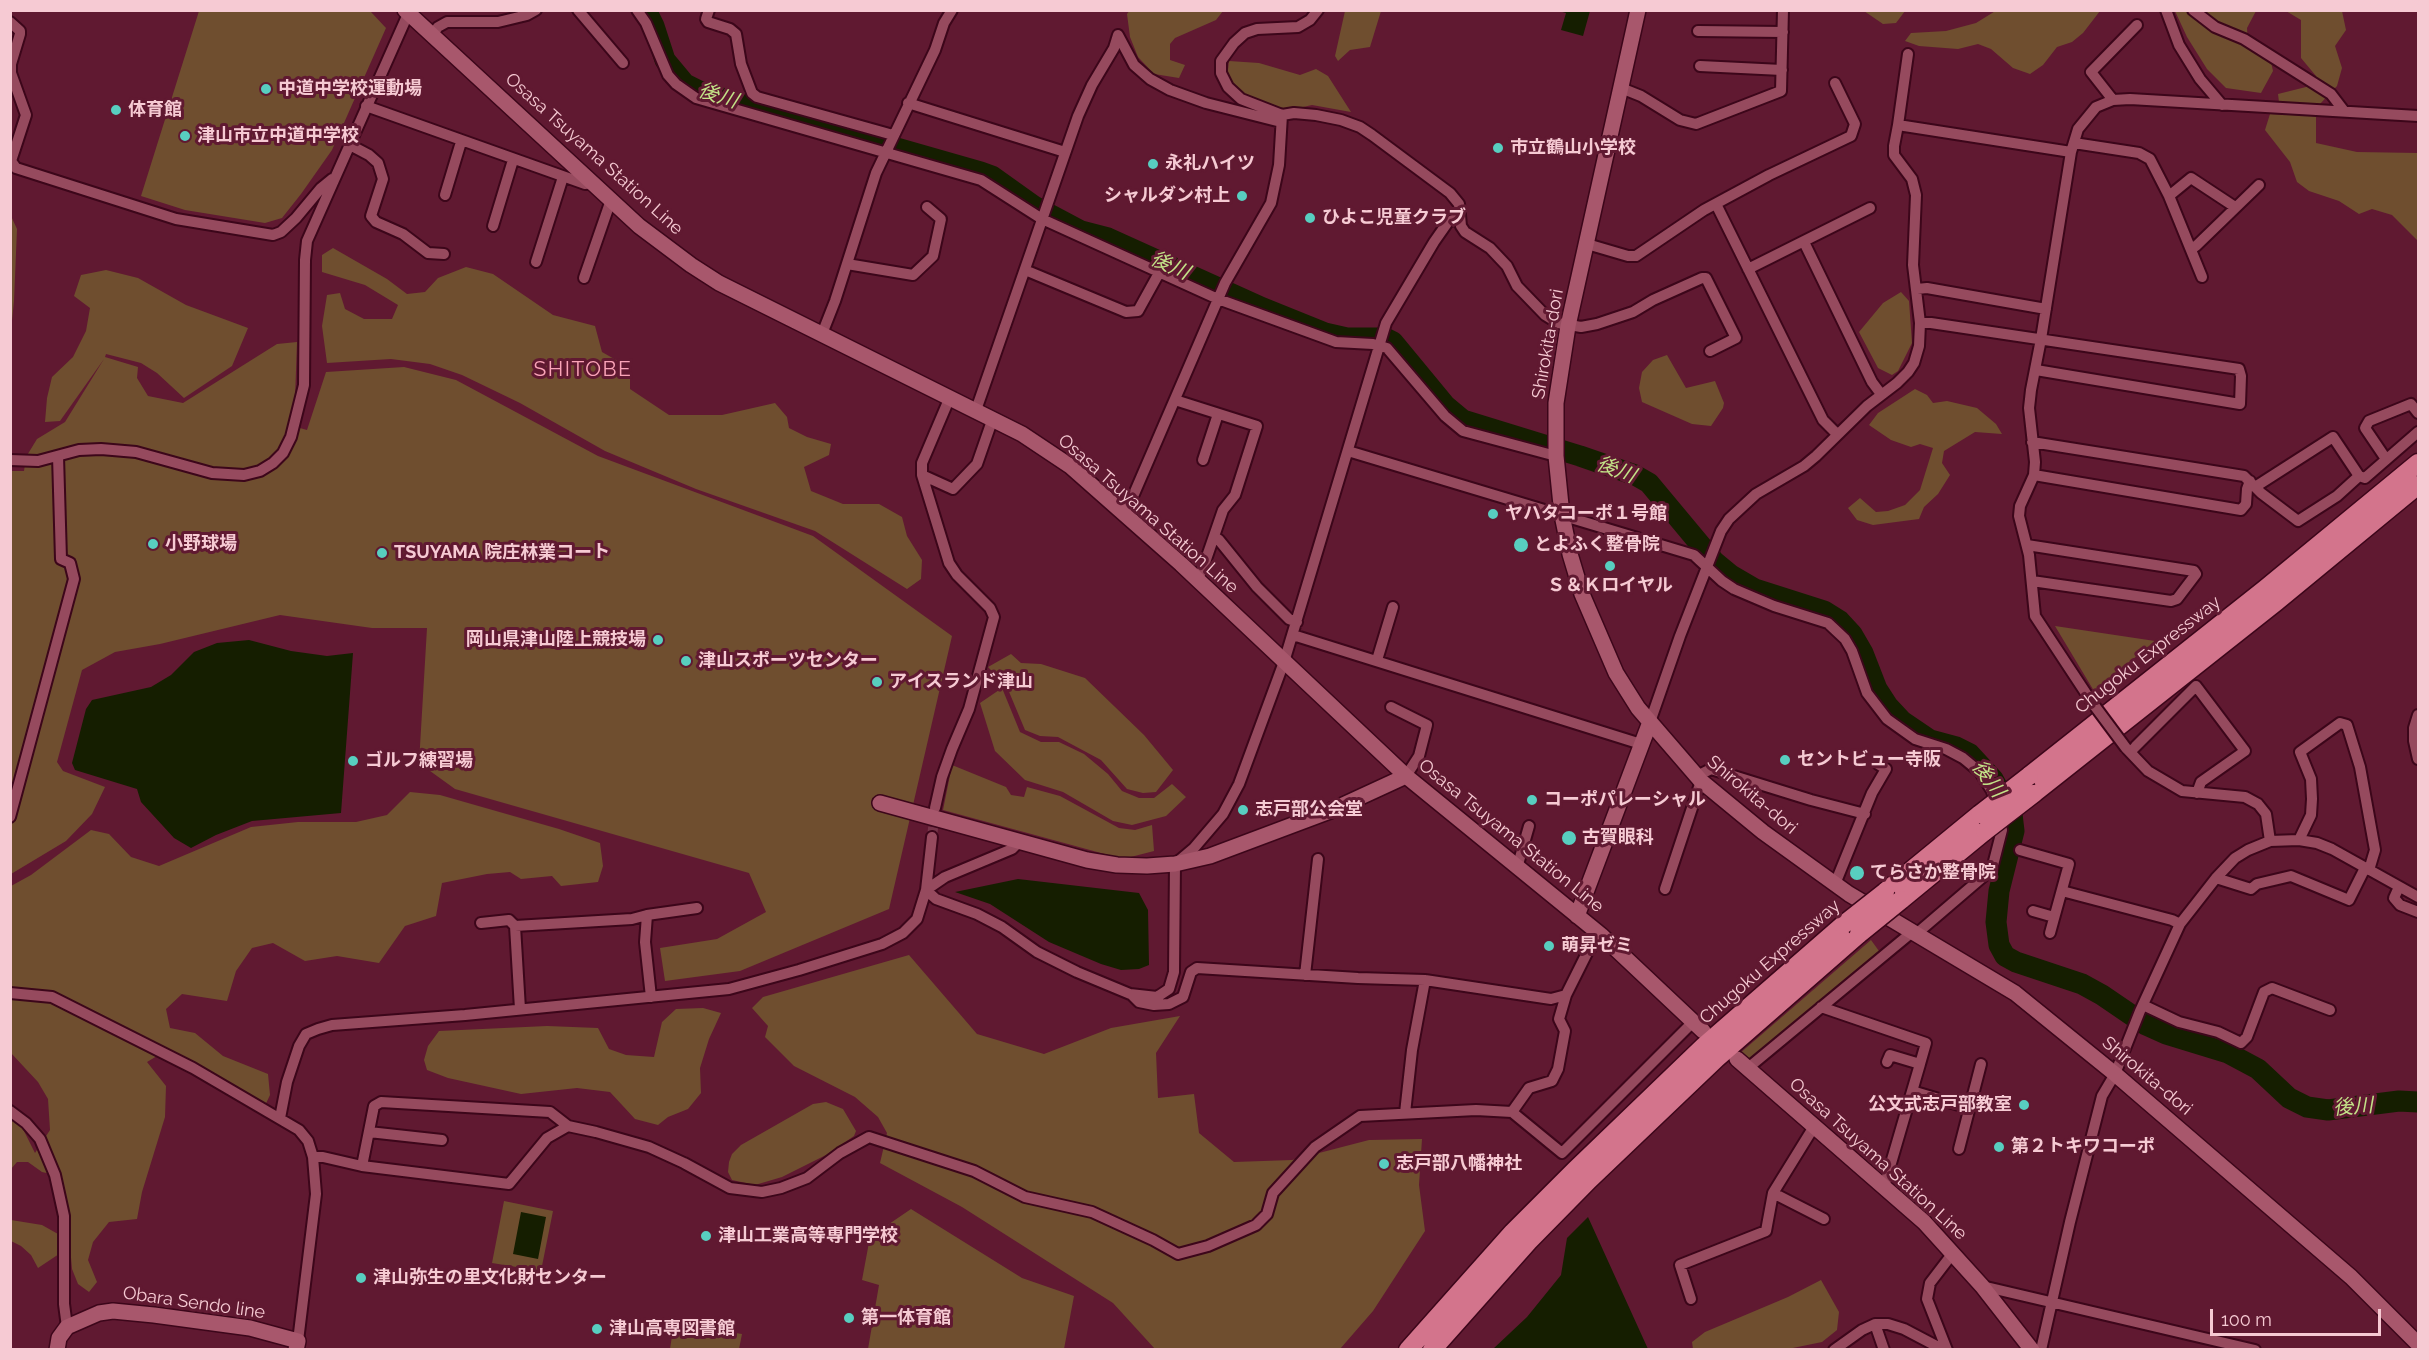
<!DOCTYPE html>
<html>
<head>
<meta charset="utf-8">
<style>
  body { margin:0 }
  #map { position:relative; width:2429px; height:1360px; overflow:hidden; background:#601931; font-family:Raleway,sans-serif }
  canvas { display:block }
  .frame { position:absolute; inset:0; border:12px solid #f6cad3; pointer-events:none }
  .scale { position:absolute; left:2210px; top:1309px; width:171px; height:27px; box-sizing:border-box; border:3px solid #f6cad3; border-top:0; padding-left:8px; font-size:18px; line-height:21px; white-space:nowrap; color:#f6cad3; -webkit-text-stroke:4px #601931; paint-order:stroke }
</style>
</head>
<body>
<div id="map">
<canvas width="2429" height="1360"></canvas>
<div class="frame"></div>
<div class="scale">100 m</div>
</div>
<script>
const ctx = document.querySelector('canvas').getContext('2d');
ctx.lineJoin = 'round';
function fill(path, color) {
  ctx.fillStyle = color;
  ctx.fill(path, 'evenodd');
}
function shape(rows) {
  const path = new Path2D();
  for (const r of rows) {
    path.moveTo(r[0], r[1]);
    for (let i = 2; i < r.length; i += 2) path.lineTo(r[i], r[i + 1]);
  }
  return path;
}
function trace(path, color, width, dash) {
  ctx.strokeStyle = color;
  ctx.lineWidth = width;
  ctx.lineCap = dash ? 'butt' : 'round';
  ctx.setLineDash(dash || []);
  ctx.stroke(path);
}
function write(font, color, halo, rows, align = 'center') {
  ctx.font = font + ' Raleway,"Noto Sans JP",sans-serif';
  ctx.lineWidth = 6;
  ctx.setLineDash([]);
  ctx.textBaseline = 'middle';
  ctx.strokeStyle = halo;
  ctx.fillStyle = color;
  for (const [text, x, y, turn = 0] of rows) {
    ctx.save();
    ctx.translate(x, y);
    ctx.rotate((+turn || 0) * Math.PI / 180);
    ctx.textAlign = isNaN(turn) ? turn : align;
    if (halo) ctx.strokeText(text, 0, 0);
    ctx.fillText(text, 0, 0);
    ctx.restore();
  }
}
fill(shape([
  [1130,10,1223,10,1223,11,1216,20,1175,38,1170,44,1170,60,1185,65,1179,78,1154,74,1138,57,1130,37,1127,14],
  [1997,10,2100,10,2100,11,2083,33,2072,42,2057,47,2043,65,2030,74,2013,68,1991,49,1978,44,1958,49,1919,46,1905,41,1911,33,1946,31,1976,23],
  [199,11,365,11,371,12,386,28,332,150,301,194,282,218,265,223,185,210,141,196],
  [1345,11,1381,11,1370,47,1350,50,1338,61,1335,56],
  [1864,11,1905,10,1905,11,1896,23,1883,24],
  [2175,11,2256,11,2247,28,2248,45,2271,62,2273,71,2261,93,2226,88,2207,69,2187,37],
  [2286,11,2342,11,2346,30,2335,46,2342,68,2337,86,2320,104,2279,102,2278,94,2310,86,2316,76,2301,58,2301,20],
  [1229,61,1259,63,1300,75,1316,69,1328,76,1351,112,1312,105,1285,111,1243,96,1227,78],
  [2270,114,2316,116,2316,143,2357,152,2418,153,2418,241,2392,215,2372,209,2359,214,2339,201,2309,191,2297,182,2290,162,2265,130],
  [11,216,17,229,14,301,11,330],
  [333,248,387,279,407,294,425,292,438,278,466,267,493,274,553,315,595,326,602,352,630,368,630,389,669,415,722,415,775,403,787,417,789,428,807,437,831,444,829,455,804,467,811,491,843,504,879,504,902,517,907,536,922,560,921,579,907,589,815,531,696,489,605,451,520,403,462,375,430,364,391,359,327,363,322,326,327,295,340,293,345,309,364,319,392,319,398,305,365,285,322,272,322,255],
  [106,270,138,278,186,305,248,328,232,366,184,398,157,373,141,363,106,354,105,357,138,367,137,378,148,396,183,403,277,344,297,342,295,399,289,425,307,430,326,372,404,367,456,380,598,456,813,536,952,636,889,909,740,971,665,981,660,948,717,939,766,912,749,873,455,789,419,763,427,628,372,628,280,615,160,644,115,652,82,670,57,762,63,771,105,787,92,814,66,841,11,874,11,471,24,471,26,457,37,439,65,422,104,359,60,421,45,422,47,398,52,377,73,357,86,331,90,308,74,296,81,275],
  [1901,292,1909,301,1912,343,1898,371,1892,375,1878,368,1859,332,1883,303],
  [1667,355,1686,388,1715,381,1724,403,1723,408,1711,426,1692,424,1642,402,1639,388,1642,372,1653,360],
  [1915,389,1927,395,1933,403,1947,401,1977,408,1996,424,2002,434,1975,432,1944,451,1942,463,1950,475,1938,494,1924,507,1919,519,1873,525,1857,520,1848,508,1860,498,1876,512,1888,511,1905,505,1920,490,1933,448,1920,444,1911,447,1891,440,1869,425,1878,413],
  [2055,626,2155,641,2094,691],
  [1011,654,1021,663,1041,664,1085,678,1144,735,1173,770,1156,792,1143,793,1127,789,1101,760,1058,737,1040,736,1025,730,1007,687,988,667],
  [1002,688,1020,732,1041,742,1059,742,1084,754,1108,774,1122,791,1139,798,1154,798,1172,784,1186,797,1166,816,1132,825,1113,821,1063,792,1025,780,995,751,980,703],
  [952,765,1006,787,1011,795,1024,797,1027,787,1060,796,1119,828,1135,830,1152,825,1154,851,1123,859,943,810],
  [410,792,440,795,559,829,600,843,603,866,598,882,561,886,552,876,521,879,510,872,487,874,442,883,436,916,405,926,379,963,337,956,305,961,273,943,252,948,236,971,227,1001,182,994,166,1009,170,1028,195,1033,223,1056,268,1074,270,1095,262,1112,222,1078,177,1067,157,1056,147,1062,166,1086,165,1117,142,1192,137,1219,109,1222,93,1242,88,1260,97,1282,89,1292,78,1284,72,1269,65,1190,60,1176,42,1172,28,1162,17,1162,11,1169,11,1118,22,1127,35,1153,50,1130,48,1099,38,1082,11,1053,11,886,31,875,91,830,109,834,131,857,159,866,251,827,298,822,356,822,387,815],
  [1871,940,1879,951,1748,1060,1739,1054],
  [909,955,977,1034,1044,1054,1111,1028,1180,1016,1156,1053,1158,1098,1194,1094,1199,1133,1234,1162,1292,1160,1369,1140,1422,1139,1419,1185,1425,1231,1373,1311,1340,1349,1155,1349,1113,1303,962,1207,880,1163,887,1133,878,1117,855,1097,794,1066,765,1037,768,1026,752,1008,763,997],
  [703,1008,721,1013,709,1039,700,1068,701,1093,688,1109,668,1117,658,1125,635,1119,610,1092,577,1088,521,1094,448,1078,427,1070,424,1060,428,1046,439,1031,547,1026,598,1028,609,1049,626,1055,654,1057,662,1022,676,1009],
  [826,1102,843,1109,856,1131,854,1136,826,1155,782,1177,755,1185,732,1180,728,1172,729,1162,732,1154,741,1145,813,1104],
  [504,1201,553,1211,541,1271,492,1263],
  [911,1209,1022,1278,1074,1296,1064,1349,868,1349,879,1285,862,1280,870,1237],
  [11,1220,42,1225,58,1234,59,1254,38,1268,31,1255,21,1246,11,1241],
  [1821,1280,1839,1312,1837,1330,1822,1342,1783,1350,1693,1349,1692,1342,1705,1332,1788,1297],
  [674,1323,742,1334,739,1349,670,1349]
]), '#6f4e2f');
fill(shape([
  [1559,11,1590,11,1583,36,1561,30,1566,13],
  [249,640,291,651,327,656,353,653,341,813,252,821,216,835,191,848,174,838,141,802,137,789,75,770,72,763,86,709,92,700,151,687,171,675,194,652,217,643],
  [1018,879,1139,893,1148,910,1149,965,1139,969,1121,970,1101,964,1049,942,990,904,955,892],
  [521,1212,546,1217,538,1259,513,1254],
  [1588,1217,1648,1349,1493,1349,1527,1317,1561,1275,1567,1238]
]), '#151e00');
trace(shape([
  [646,10,654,26,665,60,685,84,701,92,981,172,992,176,1034,206,1081,231,1108,238,1263,308,1325,333,1347,338,1385,338,1393,342,1445,405,1463,420,1580,456,1635,475,1649,483,1714,561,1731,575,1755,589,1824,611,1840,621,1852,634,1863,653,1877,689,1888,706,1902,721,1930,740,1956,747,1970,754,1993,779,2012,814,2014,831,1999,891,1996,922,1999,945,2005,956,2016,962,2082,984,2102,995,2146,1025,2166,1034,2228,1053,2258,1069,2289,1098,2307,1107,2328,1110,2399,1101,2418,1102]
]), '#151e00', 21);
trace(shape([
  [932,837,935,811]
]), '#763449', 10, [10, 5]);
const street = shape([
  [578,10,623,63],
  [637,10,646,23,668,75,676,84,696,98,981,180,1042,219,1218,299,1336,342,1373,344,1387,348,1445,416,1463,431,1556,456],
  [709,10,706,19,708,22,730,29,736,34,741,64,752,93,757,97,893,135],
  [1318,10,1310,20,1298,27,1257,29,1245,33,1234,43,1221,61,1221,73,1228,87,1241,99,1282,115,1294,113,1316,115,1341,120,1360,127,1372,135,1450,193,1459,204,1461,226,1465,232,1490,248,1507,266,1517,286,1545,315,1558,323,1581,327,1597,324,1633,312,1653,300,1702,278,1706,278,1736,338,1710,351],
  [2166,10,2179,45,2200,79,2222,105],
  [2193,10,2215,27,2244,39,2331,94,2344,111],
  [10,22,20,31,20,34,11,64,11,73,26,115,11,161,16,168,176,219,273,235,281,232,296,218,321,188,332,179],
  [1698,31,1783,32],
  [432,35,438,27,447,22,498,22,527,15,536,10],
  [1118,35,1134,65,1150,79,1170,90,1206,103,1281,122],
  [1700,66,1782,70],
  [1621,88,1641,96,1680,120,1696,124,1781,91,1783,10],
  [2113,100,2091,72,2137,25],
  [908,103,1065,152],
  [366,106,585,184,594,183],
  [1898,125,1908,54],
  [2074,143,2139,153,2150,159,2169,196,2202,277],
  [350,145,369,155,378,163,383,179,371,216,376,222,403,234,428,253,444,254],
  [445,195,461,142],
  [2169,196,2191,178,2235,207],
  [1716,204,1823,420,1837,434],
  [493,226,513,160],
  [1804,242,1872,382,1881,394],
  [1587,244,1628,256,1636,256,1704,210,1769,175,1851,136,1855,124,1835,83],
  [2191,248,2196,246,2259,185],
  [536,262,563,177],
  [847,264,913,275,933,256,941,219,927,207],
  [1748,269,1870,208],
  [1025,270,1126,312,1138,311,1159,273],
  [584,278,611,200],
  [1917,289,1927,288,2046,309],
  [1920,323,1931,323,2239,369,2241,376,2240,404,2036,370],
  [822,334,835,301,876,173,935,50,944,23,952,10],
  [1175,400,1257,426,1235,495,1223,510,1202,571,1196,579],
  [976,410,1078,116,1092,85,1114,48,1118,35],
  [2032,442,2244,476,2261,493,2298,521,2337,496,2359,476],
  [1348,451,1694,555,1722,581,1734,589,1774,606,1828,623,1845,639,1852,651,1867,693,1887,719,1915,739,1946,749,1963,758,1980,772,1992,791,2002,830,1992,869,1915,935],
  [2386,459,2365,428,2369,421,2411,404,2418,413],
  [10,460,38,461,79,450,101,449,136,452,212,473,244,475,260,471,273,463,283,453,291,437,304,385,305,260,307,241,408,14],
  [1203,460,1218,414],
  [922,475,953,489,977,464,993,418],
  [2034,475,2241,510,2246,504,2247,489,2250,481],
  [2255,487,2333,437,2359,476,2365,478,2418,432],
  [1123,513,1134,494,1225,283,1271,203,1279,165,1282,115],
  [1214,536,1219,540,1257,587,1289,619,1297,622],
  [2027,545,2194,571,2196,574,2177,599,2171,601,2032,581],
  [1293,635,1641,744],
  [1377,660,1393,607],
  [2091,701,2035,616,2029,555,2019,516,2020,506,2034,475,2035,462,2029,408,2031,390,2041,339,2071,152,2078,129,2096,107,2113,100,2130,99,2418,116],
  [1391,707,1427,725,1419,756,1406,776],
  [2418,715,2414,728,2414,741,2418,759],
  [1650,722,1680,636,1721,531,1729,519,1756,494,1804,466,1816,456,1867,406,1897,383,1908,372,1914,363,1919,346,1920,323,1913,265,1916,195,1912,179,1894,155,1894,146,1898,125,2071,152],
  [2127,749,2148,771,2182,791,2245,797,2258,804,2266,814,2270,841],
  [2130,752,2196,686,2245,751,2201,782,2197,793],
  [1697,776,1711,769,1811,800,1865,814],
  [935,808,942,777,952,749,969,709,994,617,990,608,957,575,949,563,922,475,922,463,950,397],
  [10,817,74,579,70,563,61,559,58,456],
  [2299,840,2311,815,2312,799,2311,779,2300,752,2340,723,2347,725,2360,767,2375,850,2369,870],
  [2020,850,2069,864,2050,933],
  [1517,868,1529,826],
  [2216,878,2251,889,2257,884,2291,876,2349,900,2365,868],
  [1835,884,1872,793,1886,769,1878,764],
  [2399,887,2394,898,2400,905,2418,912],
  [1665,889,1701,781],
  [926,890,936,899,977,914,1002,927,1037,952,1077,972,1130,994,1157,997,1169,989,1174,972,1175,864,1194,848,1223,814,1239,784,1284,662,1386,323,1434,242,1448,222,1460,217],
  [926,890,945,877,1012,849,1020,841],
  [2062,891,2172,920,2180,924],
  [2033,911,2054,917],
  [481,923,509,920,515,926],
  [1305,975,1318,859],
  [10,993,52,997,193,1068,299,1130,308,1141,313,1157,316,1194,298,1341],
  [1566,995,1559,1019,1565,1031,1558,1069,1552,1081,1529,1088,1512,1112,1562,1153,1693,1022],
  [1133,996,1139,1002,1154,1005,1169,1004,1183,997,1191,972,1197,968,1358,978,1425,980,1551,999,1566,995,1587,953,1601,935],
  [651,997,645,942,647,915,697,908],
  [2143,1005,2179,1022,2218,1032,2241,1043,2247,1037,2264,992,2272,988,2330,1010],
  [1821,1007,1926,1043,1920,1064],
  [520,1009,515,926,632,919,647,915],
  [1748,1068,1911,933],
  [1912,1091,1969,1108],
  [10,1111,26,1123,40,1139,55,1175,64,1216,64,1304,67,1327],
  [1405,1113,1412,1050,1425,980],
  [280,1118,287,1082,299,1046,306,1034,318,1029,332,1025,465,1015,729,989,799,970,882,944,903,933,917,919,926,890,932,837],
  [1815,1125,1773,1193,1824,1219],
  [369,1132,442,1140],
  [1959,1149,1981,1064],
  [313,1157,323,1157,362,1166,509,1184,547,1138,568,1126,596,1132,649,1147,684,1163,730,1188,762,1192,781,1188,807,1178,840,1153,869,1137,974,1171,1025,1197,1092,1212,1153,1240,1178,1254,1208,1246,1256,1225,1267,1214,1273,1193,1315,1147,1360,1116,1476,1110,1512,1112],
  [362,1166,374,1106,381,1102,550,1112,568,1126],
  [1884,1187,1920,1064,1890,1055,1887,1062],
  [1982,1286,2255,1350],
  [1691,1299,1680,1265,1766,1231,1773,1193],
  [1875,1324,1884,1350],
  [1834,1350,1862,1330,1875,1324,1888,1324,1904,1329,1944,1350],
  [1947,1350,1927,1299,1930,1283,1953,1253],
  [2041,1350,2070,1222,2102,1096,2115,1074,2140,1011,2180,924,2216,878,2235,858,2248,850,2270,841,2299,840,2317,843,2332,849,2418,897]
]);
const secondary = shape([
  [405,10,639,226,691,265,719,283,1022,434,1070,466,1181,564,1406,776,1601,935,1703,1031],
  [1638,10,1568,326,1556,403,1556,456,1562,515,1570,554,1582,594,1616,673,1638,708,1701,781,1763,832,1849,894,2015,993,2115,1074,2351,1277,2418,1344],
  [880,803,1087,860,1117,865,1147,866,1175,864,1210,856,1330,811,1406,776],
  [1577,916,1650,722],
  [1737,1059,1924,1222,1982,1286,2032,1350],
  [57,1350,59,1338,67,1327,99,1313,113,1311,154,1315,250,1328,298,1341,296,1350]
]);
const highway = shape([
  [2029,776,2265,589,2418,463],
  [2033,794,2276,602,2418,485],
  [1885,892,1980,814],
  [1901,900,1985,831],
  [1408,1350,1513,1232,1575,1170,1704,1046,1843,925],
  [1432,1350,1528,1242,1589,1180,1717,1058,1859,934]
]);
trace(street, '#3c061a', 14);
trace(secondary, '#3c061a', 18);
trace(highway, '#3c061a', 21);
trace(street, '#964a5e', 10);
trace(secondary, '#a8576c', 15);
trace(highway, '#d3748c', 18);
const streetBridge = shape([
  [2091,701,2126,748]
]);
const highwayBridge = shape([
  [1980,814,2029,776],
  [1985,831,2033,794],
  [1843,925,1885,892],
  [1859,934,1901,900]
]);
trace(streetBridge, '#3c061a', 14, []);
trace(highwayBridge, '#3c061a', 21, []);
trace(streetBridge, '#964a5e', 10);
trace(highwayBridge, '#d3748c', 18);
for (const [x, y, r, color] of [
  [266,89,6,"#58cec0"],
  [116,110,6,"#58cec0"],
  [185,136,6,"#58cec0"],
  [1498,148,6,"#58cec0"],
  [1153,164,6,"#58cec0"],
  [1242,196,6,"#58cec0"],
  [1310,218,6,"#58cec0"],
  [1493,514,6,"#58cec0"],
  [153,544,6,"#58cec0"],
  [1521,545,8,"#58cec0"],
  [382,553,6,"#58cec0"],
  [1610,566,6,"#58cec0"],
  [658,640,6,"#58cec0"],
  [686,661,6,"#58cec0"],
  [877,682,6,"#58cec0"],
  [1785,760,6,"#58cec0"],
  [353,761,6,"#58cec0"],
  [1532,800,6,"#58cec0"],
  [1243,810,6,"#58cec0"],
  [1569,838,8,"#58cec0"],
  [1857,873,8,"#58cec0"],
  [1549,946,6,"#58cec0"],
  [2024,1105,6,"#58cec0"],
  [1999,1147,6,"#58cec0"],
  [1384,1164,6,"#58cec0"],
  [706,1236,6,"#58cec0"],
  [361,1278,6,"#58cec0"],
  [849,1318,6,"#58cec0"],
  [597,1329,6,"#58cec0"]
]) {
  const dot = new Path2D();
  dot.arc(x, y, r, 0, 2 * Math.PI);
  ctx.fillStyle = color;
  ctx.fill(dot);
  trace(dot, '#601931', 2);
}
write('bold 18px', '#f6cad3', '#601931', [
  ["中道中学校運動場",278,89],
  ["体育館",128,110],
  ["津山市立中道中学校",197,136],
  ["市立鶴山小学校",1510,148],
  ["永礼ハイツ",1165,164],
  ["シャルダン村上",1230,196,"right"],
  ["ひよこ児童クラブ",1322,218],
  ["ヤハタコーポ１号館",1505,514],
  ["小野球場",165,544],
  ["とよふく整骨院",1534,545],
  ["TSUYAMA 院庄林業コート",394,553],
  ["Ｓ＆Ｋロイヤル",1610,586,"center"],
  ["岡山県津山陸上競技場",646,640,"right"],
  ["津山スポーツセンター",698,661],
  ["アイスランド津山",889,682],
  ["セントビュー寺阪",1797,760],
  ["ゴルフ練習場",365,761],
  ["コーポパレーシャル",1544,800],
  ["志戸部公会堂",1255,810],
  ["古賀眼科",1582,838],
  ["てらさか整骨院",1870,873],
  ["萌昇ゼミ",1561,946],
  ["公文式志戸部教室",2012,1105,"right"],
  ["第２トキワコーポ",2011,1147],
  ["志戸部八幡神社",1396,1164],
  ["津山工業高等専門学校",718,1236],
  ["津山弥生の里文化財センター",373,1278],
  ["第一体育館",861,1318],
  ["津山高専図書館",609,1329]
], 'left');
write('18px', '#f6cad3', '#601931', [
  ["Osasa Tsuyama Station Line",594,154,42],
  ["Shirokita-dori",1548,344,-80],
  ["Osasa Tsuyama Station Line",1148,514,41],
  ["Chugoku Expressway",2148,655,-38],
  ["Shirokita-dori",1752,795,40],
  ["Osasa Tsuyama Station Line",1511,836,39],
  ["Chugoku Expressway",1770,962,-41],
  ["Shirokita-dori",2147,1076,40],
  ["Osasa Tsuyama Station Line",1878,1159,42],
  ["Obara Sendo line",194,1303,8]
]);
write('italic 20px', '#c3e388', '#601931', [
  ["後川",718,96,18],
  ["後川",1170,266,24],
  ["後川",1616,470,21],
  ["後川",1988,779,54],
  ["後川",2353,1107,-4]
]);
ctx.letterSpacing = '1.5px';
write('21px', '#faa4b8', '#601931', [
  ["SHITOBE",583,370]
]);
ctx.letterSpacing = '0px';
</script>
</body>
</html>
